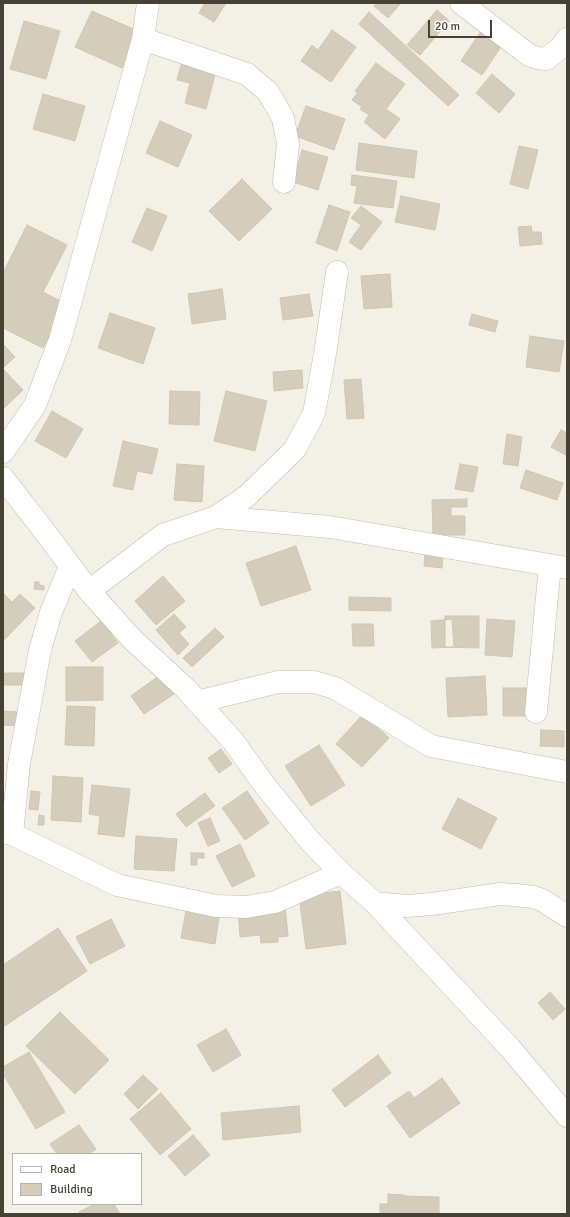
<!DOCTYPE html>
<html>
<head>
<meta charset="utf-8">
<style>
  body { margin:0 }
  #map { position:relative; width:570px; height:1217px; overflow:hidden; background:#f3f0e6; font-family:Signika,sans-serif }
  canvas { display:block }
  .frame { position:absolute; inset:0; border:4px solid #454135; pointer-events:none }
  .legend { position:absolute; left:12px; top:1153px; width:130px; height:52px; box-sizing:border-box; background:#fff; border:1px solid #b5b3ae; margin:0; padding:5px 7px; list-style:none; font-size:12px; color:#454135 }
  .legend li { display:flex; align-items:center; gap:8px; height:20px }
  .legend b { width:20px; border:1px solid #b5b3ae }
  .scale { position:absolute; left:428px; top:20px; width:64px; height:18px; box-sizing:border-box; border:2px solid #454135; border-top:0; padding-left:5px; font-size:12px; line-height:14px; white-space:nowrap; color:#454135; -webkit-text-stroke:3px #fff; paint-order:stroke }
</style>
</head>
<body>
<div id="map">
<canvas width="570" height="1217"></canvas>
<div class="frame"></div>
<ul class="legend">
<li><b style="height:5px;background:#fff"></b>Road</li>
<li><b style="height:11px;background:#d4cdbb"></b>Building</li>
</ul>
<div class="scale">20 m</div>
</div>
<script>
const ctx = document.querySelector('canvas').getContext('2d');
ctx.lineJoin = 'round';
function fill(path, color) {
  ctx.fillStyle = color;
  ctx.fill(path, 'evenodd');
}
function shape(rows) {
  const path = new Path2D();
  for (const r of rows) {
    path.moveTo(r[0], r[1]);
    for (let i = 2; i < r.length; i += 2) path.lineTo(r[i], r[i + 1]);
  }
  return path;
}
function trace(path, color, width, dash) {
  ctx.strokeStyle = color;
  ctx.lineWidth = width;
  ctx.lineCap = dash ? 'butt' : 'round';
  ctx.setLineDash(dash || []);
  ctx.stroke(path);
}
const building = shape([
  [205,3,226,3,214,22,199,13,205,3],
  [377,3,401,3,388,18,374,6,377,3],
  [437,10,449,21,420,55,407,45,437,10],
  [92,11,138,31,122,68,75,47,92,11],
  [369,12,459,95,448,106,359,24,369,12],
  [24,21,60,31,46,79,10,69,24,21],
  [332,30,356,47,331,82,301,61,312,45,318,50,332,30],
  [481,31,502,45,482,75,461,61,481,31],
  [182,62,216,71,206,109,185,103,190,83,177,80,182,62],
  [376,63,405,84,386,109,400,119,385,139,364,122,369,115,360,109,362,107,352,100,358,92,355,91,376,63],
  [492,74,515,94,499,113,476,93,492,74],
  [43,94,85,106,75,141,33,129,43,94],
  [306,106,345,119,334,150,295,136,306,106],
  [160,121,192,135,178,167,146,153,160,121],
  [359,143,417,151,414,178,356,170,359,143],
  [519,146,538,150,528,189,510,184,519,146],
  [302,150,328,157,318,190,293,182,302,150],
  [352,175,397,181,393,208,354,203,357,186,351,185,352,175],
  [242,179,272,209,239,241,209,211,242,179],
  [401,196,440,204,435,230,395,222,401,196],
  [329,205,350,212,337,251,316,243,329,205],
  [361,206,382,222,361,250,349,242,361,225,351,218,361,206],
  [147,208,167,216,152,251,132,242,147,208],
  [27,225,67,245,43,292,66,304,43,348,3,328,3,273,27,225],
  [531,226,532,232,541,232,542,244,520,246,518,227,531,226],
  [390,274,392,307,364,309,361,276,390,274],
  [222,289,226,319,192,324,188,294,222,289],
  [309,294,313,316,283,320,280,298,309,294],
  [110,313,155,328,143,364,98,348,110,313],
  [472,314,498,321,495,332,469,325,472,314],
  [530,336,564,341,559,372,526,367,530,336],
  [3,344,15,357,3,368,3,344],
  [3,369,23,390,3,409,3,369],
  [302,370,303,388,274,391,273,372,302,370],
  [361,379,364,418,347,419,344,380,361,379],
  [170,391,200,392,199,425,169,424,170,391],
  [226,391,267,401,255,451,214,441,226,391],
  [52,411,83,429,66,458,35,441,52,411],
  [561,430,567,433,567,456,551,447,561,430],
  [507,434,522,437,518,466,503,464,507,434],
  [123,441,158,449,152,474,137,471,133,490,113,486,123,441],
  [177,464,204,466,202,502,174,500,177,464],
  [460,464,478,467,473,492,455,489,460,464],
  [526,470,563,483,557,500,520,488,526,470],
  [467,499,467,507,451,507,451,516,465,516,465,535,433,535,432,500,467,499],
  [296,546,311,590,261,606,246,563,296,546],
  [425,551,443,553,442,568,424,566,425,551],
  [163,576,185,601,156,625,135,601,163,576],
  [35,582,39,582,39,585,44,586,44,590,34,589,35,582],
  [3,593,12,602,20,594,35,608,3,641,3,593],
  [349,597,391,598,391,611,349,610,349,597],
  [174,614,186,627,179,633,189,644,178,655,156,630,174,614],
  [445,616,479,616,479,648,445,647,445,616],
  [452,619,454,647,432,648,431,621,452,619],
  [487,619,515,621,512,657,485,655,487,619],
  [101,621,118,643,92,662,75,641,101,621],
  [352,624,373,624,374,646,353,646,352,624],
  [215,628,224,637,192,667,183,658,215,628],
  [66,667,103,667,103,700,66,701,66,667],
  [3,673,26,673,26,685,3,685,3,673],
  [160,675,174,694,144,714,131,696,160,675],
  [485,676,487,715,448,717,446,678,485,676],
  [503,688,526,688,526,716,503,716,503,688],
  [67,706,95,707,94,746,65,745,67,706],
  [3,711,19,712,18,726,3,725,3,711],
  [363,714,389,738,362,767,336,744,363,714],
  [541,730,564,731,564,747,540,746,541,730],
  [319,745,345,785,311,806,285,766,319,745],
  [221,749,232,764,219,773,208,758,221,749],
  [53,776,83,778,81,822,51,820,53,776],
  [92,785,130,789,124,837,98,834,100,816,89,814,92,785],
  [31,791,40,792,38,810,29,809,31,791],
  [247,791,269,823,245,840,222,808,247,791],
  [205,793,215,806,186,827,176,814,205,793],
  [458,798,497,818,481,849,442,829,458,798],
  [39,815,44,816,44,825,38,825,39,815],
  [210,818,220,841,208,846,198,823,210,818],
  [136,836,177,839,174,871,134,869,136,836],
  [240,844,255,876,232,887,216,856,240,844],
  [191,853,204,853,204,858,197,858,197,865,191,865,191,853],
  [340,891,346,944,306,949,299,896,340,891],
  [285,905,288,936,278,937,278,942,261,943,260,935,240,937,238,909,285,905],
  [187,906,220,911,215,944,181,938,187,906],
  [111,919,125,946,90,964,76,937,111,919],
  [58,928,87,971,3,1027,3,965,58,928],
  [550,992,565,1009,553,1020,538,1003,550,992],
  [60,1012,109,1060,75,1094,26,1046,60,1012],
  [226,1029,241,1055,213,1072,197,1045,226,1029],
  [29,1052,65,1112,36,1129,3,1074,3,1067,29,1052],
  [378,1055,391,1073,345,1107,332,1090,378,1055],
  [143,1075,158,1089,138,1109,124,1094,143,1075],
  [442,1078,460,1103,410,1138,387,1106,409,1091,414,1098,442,1078],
  [161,1093,191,1129,160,1155,130,1119,161,1093],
  [299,1106,301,1132,223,1140,221,1113,299,1106],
  [79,1125,96,1149,89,1154,57,1154,50,1144,79,1125],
  [193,1135,210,1155,185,1176,168,1156,193,1135],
  [388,1194,404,1195,404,1196,439,1197,439,1214,380,1214,380,1204,388,1204,388,1194],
  [95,1204,114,1204,120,1214,80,1214,79,1212,95,1204]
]);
fill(building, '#d4cdbb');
trace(building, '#cfc6af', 1);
const minor = shape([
  [461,3,529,55,537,58,546,59,560,48,567,39],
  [143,39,247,74,268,92,283,118,288,144,284,182],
  [3,452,35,405,60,340,143,39,148,3],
  [3,478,45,532,89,591,133,640,186,689,233,741,266,787,311,842,341,873,375,903,510,1048,567,1116],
  [216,517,330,527,567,568],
  [89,591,163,535,216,517,247,496,295,449,314,413,325,354,337,272],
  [197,702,278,682,314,682,335,688,431,746,567,772],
  [536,712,550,565],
  [3,832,12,834,117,885,216,906,246,907,275,902,341,873],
  [12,834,19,764,40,650,51,612,70,567],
  [375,903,407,906,432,904,500,894,516,895,533,897,542,900,567,916]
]);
trace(minor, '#c1bcab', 23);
trace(minor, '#fff', 22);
</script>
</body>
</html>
